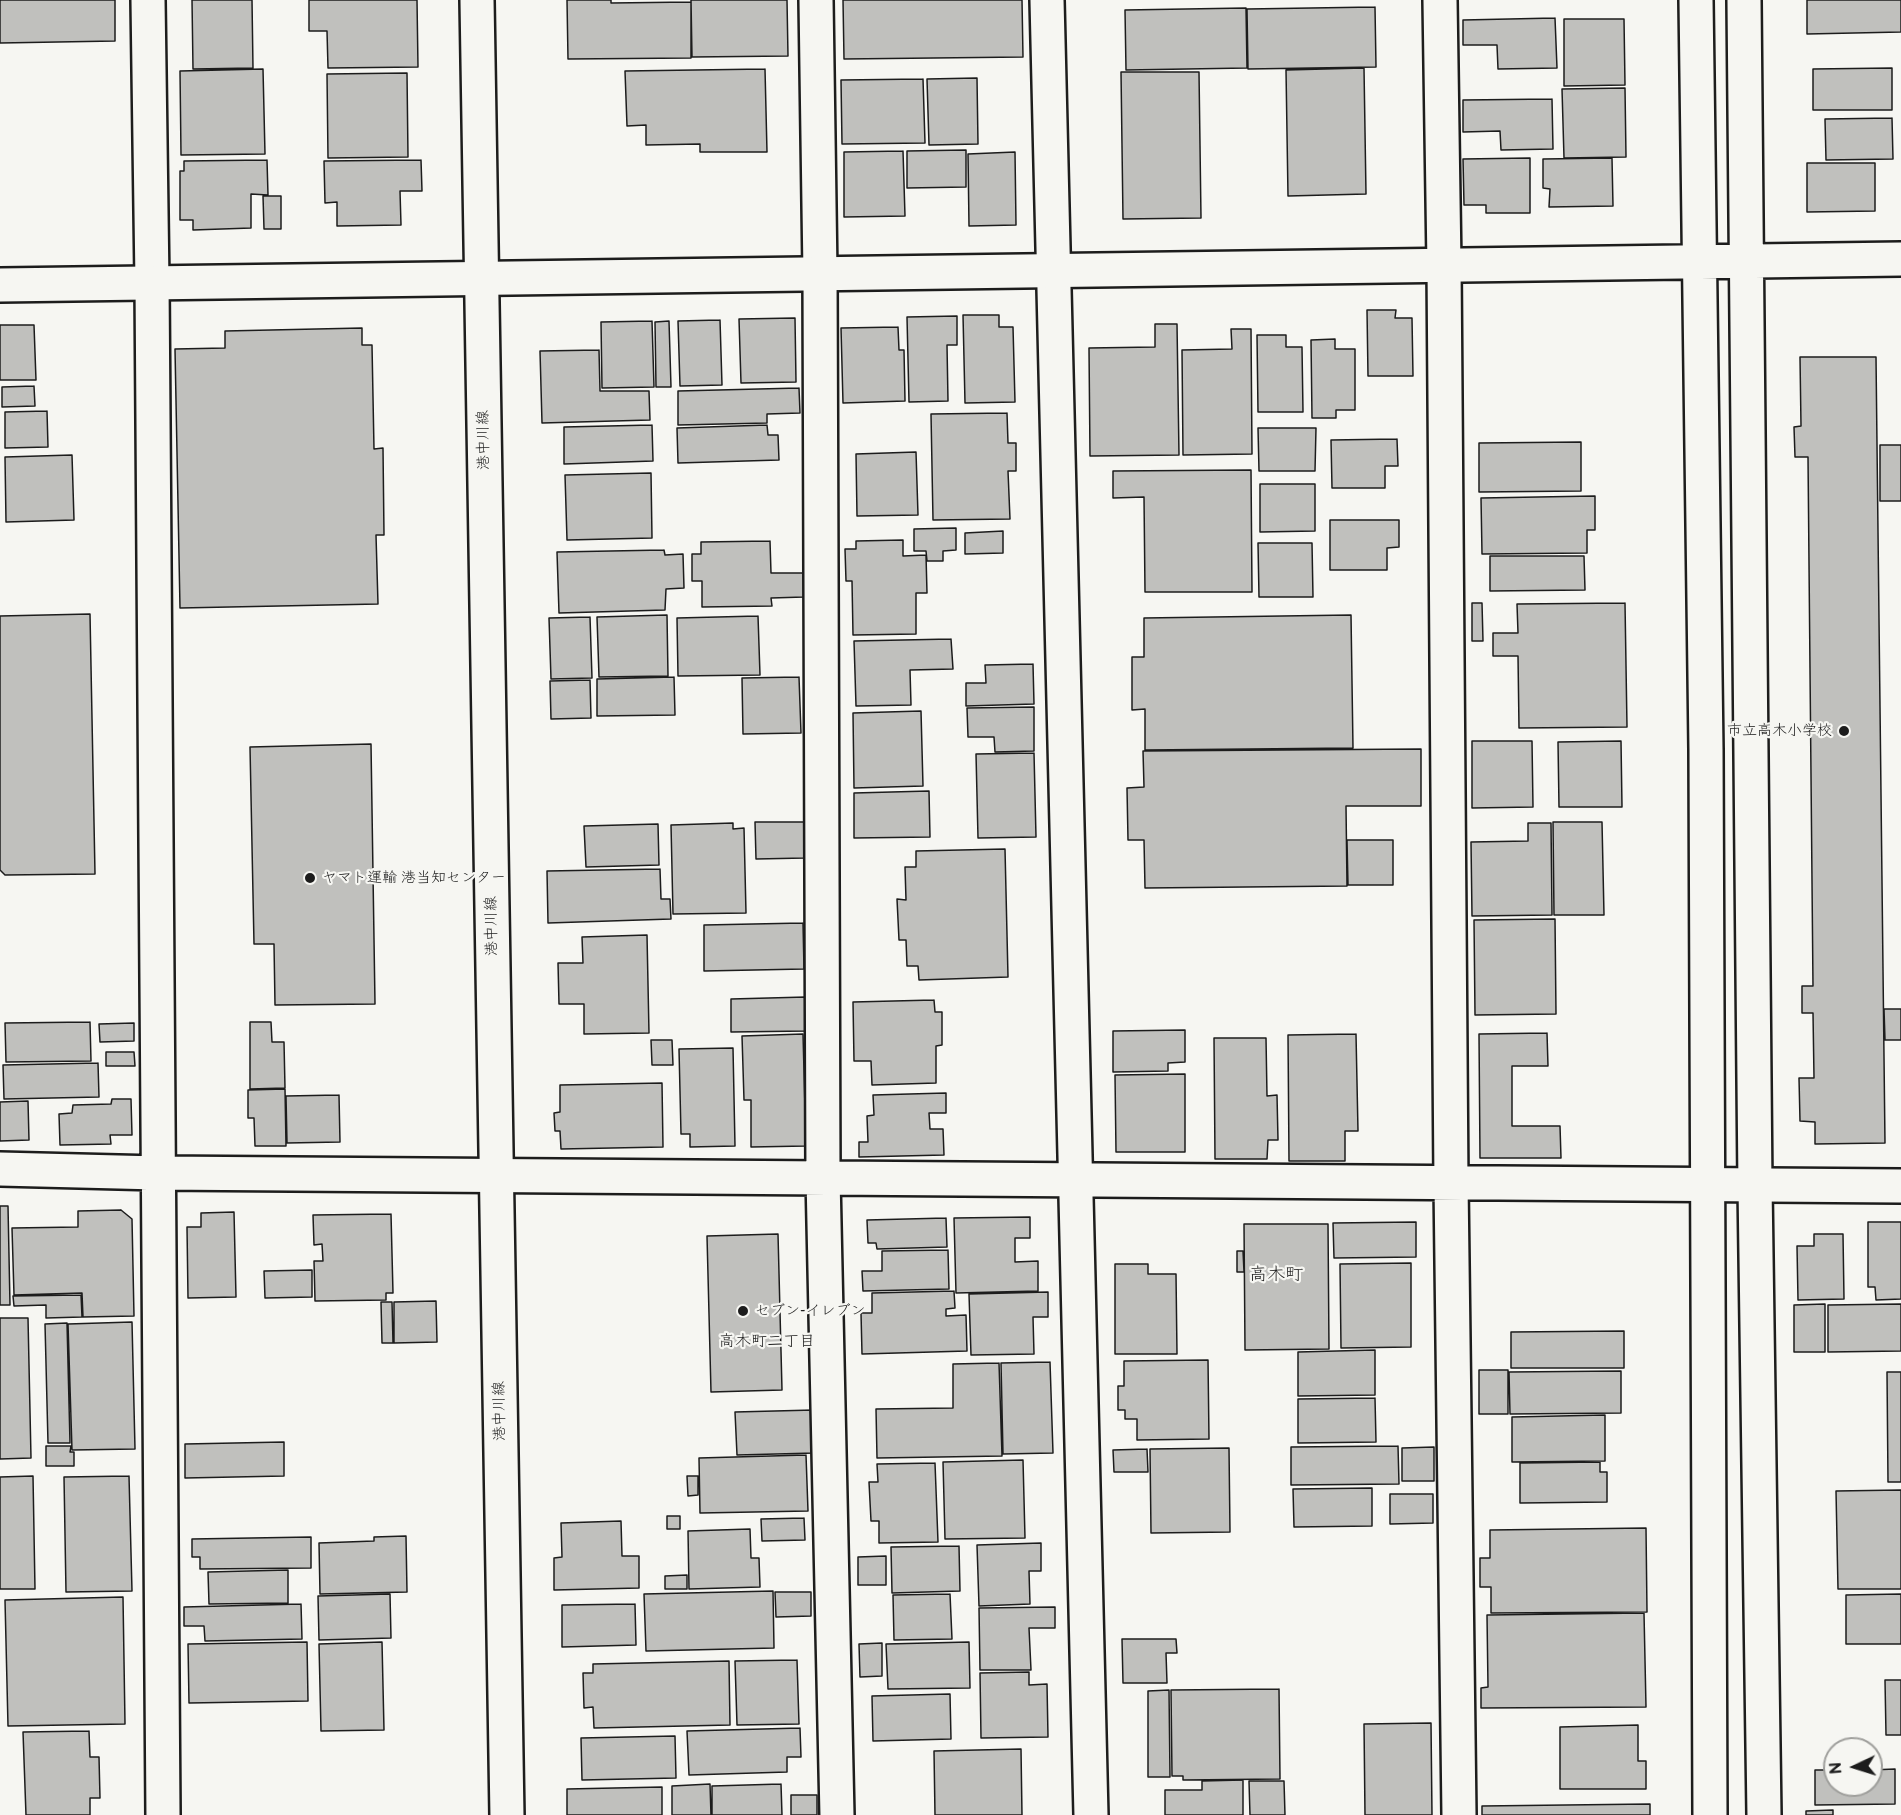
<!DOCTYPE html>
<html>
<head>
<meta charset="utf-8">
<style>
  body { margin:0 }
  #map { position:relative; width:1901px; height:1815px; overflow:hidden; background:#f6f6f2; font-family:"Balsamiq Sans",sans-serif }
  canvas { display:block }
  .north { position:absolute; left:1823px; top:1737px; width:60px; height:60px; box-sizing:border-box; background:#f6f6f2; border:2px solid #9f9f9c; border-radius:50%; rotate:266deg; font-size:16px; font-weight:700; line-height:24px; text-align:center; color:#1c1c1c }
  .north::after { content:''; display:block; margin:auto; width:21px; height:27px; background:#1c1c1c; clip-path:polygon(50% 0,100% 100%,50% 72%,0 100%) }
</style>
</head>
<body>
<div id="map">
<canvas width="1901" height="1815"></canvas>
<div class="north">N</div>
</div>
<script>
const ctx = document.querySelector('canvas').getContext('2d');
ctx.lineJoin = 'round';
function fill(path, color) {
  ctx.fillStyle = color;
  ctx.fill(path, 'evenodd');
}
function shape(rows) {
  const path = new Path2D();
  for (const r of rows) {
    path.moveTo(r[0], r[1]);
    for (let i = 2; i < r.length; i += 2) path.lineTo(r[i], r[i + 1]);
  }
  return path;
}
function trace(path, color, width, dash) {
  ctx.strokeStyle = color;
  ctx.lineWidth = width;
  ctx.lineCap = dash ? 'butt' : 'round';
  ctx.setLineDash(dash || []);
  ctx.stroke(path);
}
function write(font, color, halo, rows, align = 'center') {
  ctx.font = font + ' "Balsamiq Sans","Klee One",sans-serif';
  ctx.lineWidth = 4.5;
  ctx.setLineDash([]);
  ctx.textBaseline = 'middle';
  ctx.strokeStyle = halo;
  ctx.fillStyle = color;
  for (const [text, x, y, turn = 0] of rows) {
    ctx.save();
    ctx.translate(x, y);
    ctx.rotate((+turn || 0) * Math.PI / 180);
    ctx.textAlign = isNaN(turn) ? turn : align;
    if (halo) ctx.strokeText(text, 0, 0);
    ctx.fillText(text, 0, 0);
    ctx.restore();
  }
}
const building = shape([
  [0,0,115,0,115,41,0,43,0,0],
  [192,0,252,0,253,68,193,69,192,0],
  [309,0,417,0,418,67,328,68,327,31,309,31,309,0],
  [567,0,611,0,611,3,691,2,691,58,568,59,567,0],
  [691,0,787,0,788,56,692,57,691,0],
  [843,0,1022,0,1023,57,844,59,843,0],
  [1807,0,1901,0,1901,32,1807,34,1807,0],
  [1375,7,1376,67,1248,69,1247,9,1375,7],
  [1246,8,1247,68,1126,70,1125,10,1246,8],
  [1555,18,1557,68,1498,69,1497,45,1463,45,1463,20,1555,18],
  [1564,19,1624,19,1625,85,1564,86,1564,19],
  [1364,68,1366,194,1288,196,1286,70,1364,68],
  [1892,68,1892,110,1813,110,1813,69,1892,68],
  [263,69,265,154,181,155,180,71,263,69],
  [765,69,767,152,700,152,700,144,646,145,646,125,627,126,625,71,765,69],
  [1121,72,1199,72,1201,218,1123,219,1121,72],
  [407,73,408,157,328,158,327,74,407,73],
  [977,78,978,144,929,145,927,79,977,78],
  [923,79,925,143,842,144,841,80,923,79],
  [1625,88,1626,157,1564,158,1562,89,1625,88],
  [1552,99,1553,149,1501,150,1500,131,1463,132,1463,100,1552,99],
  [1892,118,1893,159,1826,160,1825,119,1892,118],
  [966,150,966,187,907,188,907,151,966,150],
  [903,151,905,216,844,217,844,152,903,151],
  [1015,152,1016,225,969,226,968,154,1015,152],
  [1530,158,1530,213,1486,213,1486,205,1464,205,1463,159,1530,158],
  [1612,158,1613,206,1549,207,1550,189,1543,188,1543,159,1612,158],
  [267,160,268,195,251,194,251,228,193,230,193,220,180,220,180,171,184,171,184,161,267,160],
  [421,160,422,191,400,191,401,225,337,226,337,202,325,203,324,161,421,160],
  [1807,163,1875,163,1875,211,1807,212,1807,163],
  [263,196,281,196,281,229,264,229,263,196],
  [1367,310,1396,310,1395,318,1412,318,1413,376,1368,376,1367,310],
  [963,315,999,315,999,327,1013,327,1015,402,965,403,963,315],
  [957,316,957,345,947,345,948,401,909,402,907,317,957,316],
  [795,318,796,382,741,383,739,319,795,318],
  [720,320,722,385,680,386,678,321,720,320],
  [652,321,654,387,602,388,601,322,652,321],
  [669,321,671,387,656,387,655,322,669,321],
  [1155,324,1177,324,1179,455,1090,456,1089,348,1155,347,1155,324],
  [0,325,34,325,36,380,0,380,0,325],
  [898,327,899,350,904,350,905,401,843,403,841,328,898,327],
  [362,328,362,345,372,345,374,449,383,448,384,535,376,535,378,604,180,608,175,349,225,348,225,331,362,328],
  [1231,329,1251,329,1252,454,1183,455,1182,350,1232,349,1231,329],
  [1257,335,1286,335,1286,347,1302,347,1303,412,1258,412,1257,335],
  [1335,339,1335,349,1355,349,1355,410,1336,410,1336,418,1312,418,1311,340,1335,339],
  [599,350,600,391,649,391,650,420,542,423,540,351,599,350],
  [1800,357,1876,357,1885,1143,1815,1144,1815,1122,1800,1121,1799,1078,1814,1078,1813,1013,1802,1013,1802,986,1813,986,1808,457,1795,457,1794,427,1801,426,1800,357],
  [34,386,35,406,2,407,2,387,34,386],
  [799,388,800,413,767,414,767,423,678,425,678,391,799,388],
  [47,411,48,447,5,448,5,412,47,411],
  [1007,413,1008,443,1016,443,1016,471,1008,471,1010,519,933,520,931,414,1007,413],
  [652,425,653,461,564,464,564,427,652,425],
  [767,425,768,435,778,435,779,460,678,463,677,428,767,425],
  [1258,428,1316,428,1315,471,1259,471,1258,428],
  [1397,439,1398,466,1385,466,1385,488,1332,488,1331,440,1397,439],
  [1581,442,1581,491,1479,492,1479,443,1581,442],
  [1880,445,1901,445,1901,501,1880,501,1880,445],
  [916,452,918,515,857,516,856,454,916,452],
  [72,455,74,520,6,522,5,457,72,455],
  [1251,470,1252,592,1145,592,1144,497,1113,498,1113,471,1251,470],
  [651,473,652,538,567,540,565,475,651,473],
  [1260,484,1315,484,1315,531,1260,532,1260,484],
  [1595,496,1595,530,1587,530,1587,553,1482,554,1481,498,1595,496],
  [1330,520,1399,520,1399,547,1387,548,1387,570,1330,570,1330,520],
  [956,528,956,550,943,551,943,561,927,561,926,551,914,551,914,529,956,528],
  [1003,531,1003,553,965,554,965,533,1003,531],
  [903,540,903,556,926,555,927,593,916,593,916,634,853,635,852,581,846,581,845,549,856,549,856,541,903,540],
  [770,541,771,573,803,573,804,597,771,598,772,606,702,607,702,581,692,581,692,554,701,554,701,542,770,541],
  [1258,543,1312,543,1313,597,1259,597,1258,543],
  [664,550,665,555,683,554,684,588,666,589,665,610,559,613,557,552,664,550],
  [1490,556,1584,556,1585,590,1490,591,1490,556],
  [1472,603,1482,603,1483,641,1472,641,1472,603],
  [1625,603,1627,727,1519,728,1518,656,1493,656,1493,633,1518,633,1517,604,1625,603],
  [90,614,95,874,5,875,0,870,0,616,90,614],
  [667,615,668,676,599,677,597,617,667,615],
  [1351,615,1353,748,1145,750,1145,709,1132,710,1132,657,1144,657,1144,618,1351,615],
  [758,616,760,675,678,676,677,618,758,616],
  [590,617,592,678,551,679,549,618,590,617],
  [951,639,953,669,910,670,911,705,856,706,854,641,951,639],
  [1033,664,1034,704,966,706,966,683,986,683,985,665,1033,664],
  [674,677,675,715,597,716,597,679,674,677],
  [799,677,801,733,743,734,742,678,799,677],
  [590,680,591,718,551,719,550,681,590,680],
  [1034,707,1034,751,995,752,994,737,968,737,967,708,1034,707],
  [921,711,923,786,854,788,853,713,921,711],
  [1472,741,1532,741,1533,807,1472,808,1472,741],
  [1621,741,1622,807,1559,807,1558,742,1621,741],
  [371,744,375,1004,275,1005,274,944,254,944,250,747,371,744],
  [1421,749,1421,806,1346,806,1347,886,1145,888,1144,840,1128,840,1127,788,1144,787,1143,751,1421,749],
  [1034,753,1036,837,978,838,976,754,1034,753],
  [929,791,930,837,854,838,854,793,929,791],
  [755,822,804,822,805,858,756,859,755,822],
  [1553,822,1602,822,1604,915,1554,915,1553,822],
  [733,823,733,829,744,828,746,913,673,914,671,825,733,823],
  [1528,823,1551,823,1552,915,1472,916,1471,842,1528,841,1528,823],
  [658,824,659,865,586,867,584,826,658,824],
  [1347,840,1393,840,1393,885,1348,885,1347,840],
  [1005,849,1008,977,919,980,918,966,907,966,906,940,899,940,897,899,906,900,905,867,916,867,916,851,1005,849],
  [660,869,661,899,670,899,671,919,548,923,547,871,660,869],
  [1555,919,1556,1014,1475,1015,1474,920,1555,919],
  [803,923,804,969,704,971,704,925,803,923],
  [647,935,649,1033,584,1034,584,1004,559,1004,558,963,583,963,582,937,647,935],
  [806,997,807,1031,731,1032,731,999,806,997],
  [934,1000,935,1012,942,1012,942,1045,936,1046,936,1083,872,1085,871,1061,854,1061,853,1002,934,1000],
  [1884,1009,1901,1009,1901,1040,1885,1040,1884,1009],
  [90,1022,91,1061,6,1062,5,1023,90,1022],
  [250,1022,271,1022,272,1042,284,1042,285,1088,250,1089,250,1022],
  [134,1023,134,1041,100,1042,99,1024,134,1023],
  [1185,1030,1185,1062,1168,1063,1168,1071,1113,1072,1113,1031,1185,1030],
  [1547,1033,1548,1066,1512,1066,1512,1126,1560,1126,1561,1158,1480,1158,1479,1034,1547,1033],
  [803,1034,806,1146,751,1147,751,1100,744,1100,742,1036,803,1034],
  [1356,1034,1358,1131,1345,1131,1345,1161,1289,1161,1288,1035,1356,1034],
  [1214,1038,1266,1038,1267,1096,1277,1095,1278,1140,1268,1140,1267,1159,1215,1159,1214,1038],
  [651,1040,672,1040,673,1065,652,1065,651,1040],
  [733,1048,735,1146,690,1147,690,1134,681,1134,679,1049,733,1048],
  [106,1052,134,1052,135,1066,106,1066,106,1052],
  [98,1063,99,1097,4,1099,3,1065,98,1063],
  [1185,1074,1185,1152,1116,1152,1115,1075,1185,1074],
  [662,1083,663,1147,561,1149,560,1131,555,1131,554,1113,560,1112,560,1085,662,1083],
  [285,1089,286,1146,255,1146,254,1118,248,1118,248,1090,285,1089],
  [946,1093,946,1113,929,1113,930,1129,943,1129,944,1155,859,1157,859,1142,868,1142,867,1116,874,1115,873,1095,946,1093],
  [339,1095,340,1142,287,1143,286,1096,339,1095],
  [112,1099,131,1099,132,1135,110,1135,111,1144,60,1145,59,1114,72,1113,73,1105,111,1104,112,1099],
  [28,1101,29,1140,0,1141,0,1102,28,1101],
  [0,1206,8,1206,10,1305,0,1305,0,1206],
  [121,1210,132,1219,134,1316,83,1317,82,1293,14,1295,12,1228,78,1227,78,1211,121,1210],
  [234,1212,236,1297,188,1298,187,1227,201,1227,201,1213,234,1212],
  [391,1214,393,1293,386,1293,386,1300,315,1301,314,1261,323,1261,322,1244,314,1245,313,1215,391,1214],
  [1030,1217,1030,1238,1015,1238,1015,1262,1038,1261,1038,1291,956,1293,954,1218,1030,1217],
  [946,1218,947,1247,877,1249,876,1243,868,1243,867,1220,946,1218],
  [1416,1222,1416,1257,1334,1258,1333,1223,1416,1222],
  [1868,1222,1901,1222,1901,1299,1876,1300,1875,1287,1868,1287,1868,1222],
  [1244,1224,1328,1224,1329,1349,1245,1350,1244,1224],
  [778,1234,782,1390,711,1392,707,1236,778,1234],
  [1814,1234,1843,1234,1844,1299,1798,1300,1797,1246,1814,1246,1814,1234],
  [948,1250,949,1289,863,1291,862,1271,882,1271,882,1251,948,1250],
  [1237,1251,1243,1251,1244,1272,1237,1272,1237,1251],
  [1411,1263,1411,1347,1341,1348,1340,1264,1411,1263],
  [1115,1264,1148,1264,1148,1274,1176,1274,1177,1354,1115,1354,1115,1264],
  [312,1270,312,1297,265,1298,264,1271,312,1270],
  [954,1291,955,1308,946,1309,946,1316,966,1315,967,1351,862,1354,861,1313,872,1313,872,1293,954,1291],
  [1048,1292,1048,1317,1033,1317,1034,1354,971,1355,969,1294,1048,1292],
  [81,1295,82,1317,46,1318,46,1305,14,1306,13,1296,81,1295],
  [436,1301,437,1342,394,1343,394,1302,436,1301],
  [381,1302,392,1302,393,1343,382,1343,381,1302],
  [1825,1304,1825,1352,1794,1352,1794,1305,1825,1304],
  [1901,1304,1901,1351,1828,1352,1828,1305,1901,1304],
  [0,1318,28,1318,31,1458,0,1459,0,1318],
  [132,1322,135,1449,72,1450,68,1324,132,1322],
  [67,1323,70,1443,48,1443,45,1324,67,1323],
  [1624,1331,1624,1368,1511,1368,1511,1332,1624,1331],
  [1375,1350,1375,1395,1298,1396,1298,1352,1375,1350],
  [1208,1360,1209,1439,1137,1440,1137,1419,1125,1419,1125,1410,1118,1410,1118,1386,1124,1386,1124,1361,1208,1360],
  [1050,1362,1053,1453,1003,1454,1001,1363,1050,1362],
  [999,1363,1002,1456,877,1458,876,1409,953,1408,953,1364,999,1363],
  [1479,1370,1508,1370,1508,1414,1479,1414,1479,1370],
  [1621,1371,1621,1413,1510,1414,1509,1372,1621,1371],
  [1887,1372,1901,1372,1901,1482,1888,1482,1887,1372],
  [1375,1398,1376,1442,1298,1443,1298,1399,1375,1398],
  [814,1410,815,1453,737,1455,735,1412,814,1410],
  [1605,1415,1605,1461,1512,1462,1512,1417,1605,1415],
  [284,1442,284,1476,185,1478,185,1444,284,1442],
  [46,1446,71,1446,70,1452,74,1452,74,1466,46,1466,46,1446],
  [1398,1446,1399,1484,1291,1485,1291,1447,1398,1446],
  [1434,1447,1434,1481,1402,1481,1402,1448,1434,1447],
  [1229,1448,1230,1532,1151,1533,1150,1449,1229,1448],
  [1147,1449,1148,1472,1114,1472,1113,1450,1147,1449],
  [806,1455,808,1511,700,1513,699,1458,806,1455],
  [1023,1460,1025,1538,945,1539,943,1462,1023,1460],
  [1600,1462,1600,1472,1607,1472,1607,1502,1520,1503,1520,1463,1600,1462],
  [935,1463,938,1542,879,1543,879,1521,871,1521,869,1482,878,1482,877,1464,935,1463],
  [33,1476,35,1589,0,1589,0,1477,33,1476],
  [129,1476,132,1591,66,1592,64,1477,129,1476],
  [687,1476,698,1476,698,1495,688,1496,687,1476],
  [1372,1488,1372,1526,1294,1527,1293,1489,1372,1488],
  [1901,1490,1901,1589,1838,1589,1836,1491,1901,1490],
  [1390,1494,1433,1494,1433,1523,1390,1524,1390,1494],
  [667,1516,680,1516,680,1529,667,1529,667,1516],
  [804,1518,805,1540,762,1541,761,1519,804,1518],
  [621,1521,622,1556,639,1556,639,1588,554,1590,554,1558,562,1557,561,1523,621,1521],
  [1646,1528,1647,1612,1491,1613,1491,1587,1480,1587,1480,1558,1490,1558,1490,1530,1646,1528],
  [750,1529,751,1558,759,1558,760,1587,689,1589,688,1531,750,1529],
  [406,1536,407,1592,320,1594,319,1543,374,1541,374,1537,406,1536],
  [311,1537,311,1568,200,1569,200,1557,192,1557,192,1539,311,1537],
  [1041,1543,1041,1571,1029,1571,1030,1604,979,1606,977,1545,1041,1543],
  [959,1546,960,1591,892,1593,891,1547,959,1546],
  [886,1556,886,1585,858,1585,858,1557,886,1556],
  [288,1570,288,1603,209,1604,208,1572,288,1570],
  [687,1575,687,1589,665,1589,665,1576,687,1575],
  [773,1591,774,1648,646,1651,644,1594,773,1591],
  [775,1592,811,1592,811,1616,776,1617,775,1592],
  [390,1594,391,1638,319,1640,318,1596,390,1594],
  [950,1594,952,1639,894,1640,893,1595,950,1594],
  [1901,1594,1901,1644,1846,1644,1846,1595,1901,1594],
  [123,1597,125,1724,8,1726,5,1600,123,1597],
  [301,1604,302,1639,205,1641,204,1626,184,1626,184,1607,301,1604],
  [635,1604,636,1645,562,1647,562,1605,635,1604],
  [1055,1607,1055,1628,1029,1628,1031,1670,980,1670,979,1608,1055,1607],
  [1644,1613,1646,1707,1481,1708,1481,1688,1488,1687,1487,1615,1644,1613],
  [1122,1639,1176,1639,1177,1653,1166,1653,1167,1683,1123,1683,1122,1639],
  [307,1642,308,1701,189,1703,188,1644,307,1642],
  [382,1642,384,1730,321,1731,319,1644,382,1642],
  [969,1642,970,1688,888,1689,886,1644,969,1642],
  [882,1643,882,1676,860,1677,859,1644,882,1643],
  [797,1660,799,1724,737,1725,735,1661,797,1660],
  [729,1661,730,1725,594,1728,593,1707,584,1708,583,1673,593,1673,593,1664,729,1661],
  [1029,1672,1029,1685,1047,1684,1048,1737,981,1738,980,1673,1029,1672],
  [1885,1680,1901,1680,1901,1735,1886,1735,1885,1680],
  [1279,1689,1280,1779,1183,1780,1183,1776,1172,1776,1171,1690,1279,1689],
  [1169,1690,1170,1777,1148,1777,1148,1691,1169,1690],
  [950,1694,951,1739,873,1741,872,1696,950,1694],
  [1431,1723,1432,1815,1365,1815,1364,1724,1431,1723],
  [1638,1725,1638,1761,1646,1761,1646,1789,1560,1789,1560,1727,1638,1725],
  [800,1728,801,1757,787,1757,787,1772,689,1775,687,1731,800,1728],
  [89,1731,90,1757,99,1757,100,1798,90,1798,90,1815,26,1815,23,1732,89,1731],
  [675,1736,676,1778,582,1780,581,1738,675,1736],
  [1021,1749,1022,1815,935,1815,934,1751,1021,1749],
  [1895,1769,1895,1804,1815,1805,1815,1770,1835,1770,1835,1785,1871,1785,1871,1770,1895,1769],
  [1243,1780,1243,1815,1165,1815,1165,1790,1202,1790,1202,1781,1243,1780],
  [1249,1781,1284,1781,1285,1815,1250,1815,1249,1781],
  [710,1784,711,1815,672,1815,672,1786,710,1784],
  [781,1784,782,1815,712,1815,712,1786,781,1784],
  [662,1787,662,1815,567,1815,567,1789,662,1787],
  [791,1795,817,1795,817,1815,791,1815,791,1795],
  [1650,1804,1650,1815,1482,1815,1482,1806,1650,1804],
  [1833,1810,1833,1815,1806,1815,1806,1811,1833,1810]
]);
fill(building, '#c0c0bd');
trace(building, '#1c1c1c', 1.5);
const minor = shape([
  [148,0,152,282,163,1815],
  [816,0,820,273,823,1178,837,1815],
  [1047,0,1091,1815],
  [1440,0,1444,265,1451,1183,1459,1815],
  [0,1169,158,1173,1901,1186]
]);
const tertiary = shape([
  [1696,0,1706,749,1710,1815],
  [1744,0,1755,1186,1764,1815],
  [0,285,1901,259]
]);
const secondary = shape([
  [477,0,507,1815]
]);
trace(minor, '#1c1c1c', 38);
trace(tertiary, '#1c1c1c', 38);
trace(secondary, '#1c1c1c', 38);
trace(minor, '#f6f6f2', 33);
trace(tertiary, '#f6f6f2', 33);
trace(secondary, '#f6f6f2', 33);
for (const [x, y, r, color] of [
  [1844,731,6,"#1c1c1c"],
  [310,878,6,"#1c1c1c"],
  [743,1311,6,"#1c1c1c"]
]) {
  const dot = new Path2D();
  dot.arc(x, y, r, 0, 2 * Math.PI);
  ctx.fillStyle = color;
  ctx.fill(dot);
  trace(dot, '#f6f6f2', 2);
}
write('15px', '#1c1c1c', '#f6f6f2', [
  ["港中川線",484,440,-91],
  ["港中川線",492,926,-91],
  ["港中川線",500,1411,-91]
]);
write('15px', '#1c1c1c', '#f6f6f2', [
  ["市立高木小学校",1832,731,"right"],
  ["ヤマト運輸 港当知センター",322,878],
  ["セブン-イレブン",755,1311]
], 'left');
write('16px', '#1c1c1c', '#f6f6f2', [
  ["高木町二丁目",767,1342]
]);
write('18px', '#1c1c1c', '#f6f6f2', [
  ["高木町",1276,1275]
]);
</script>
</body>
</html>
